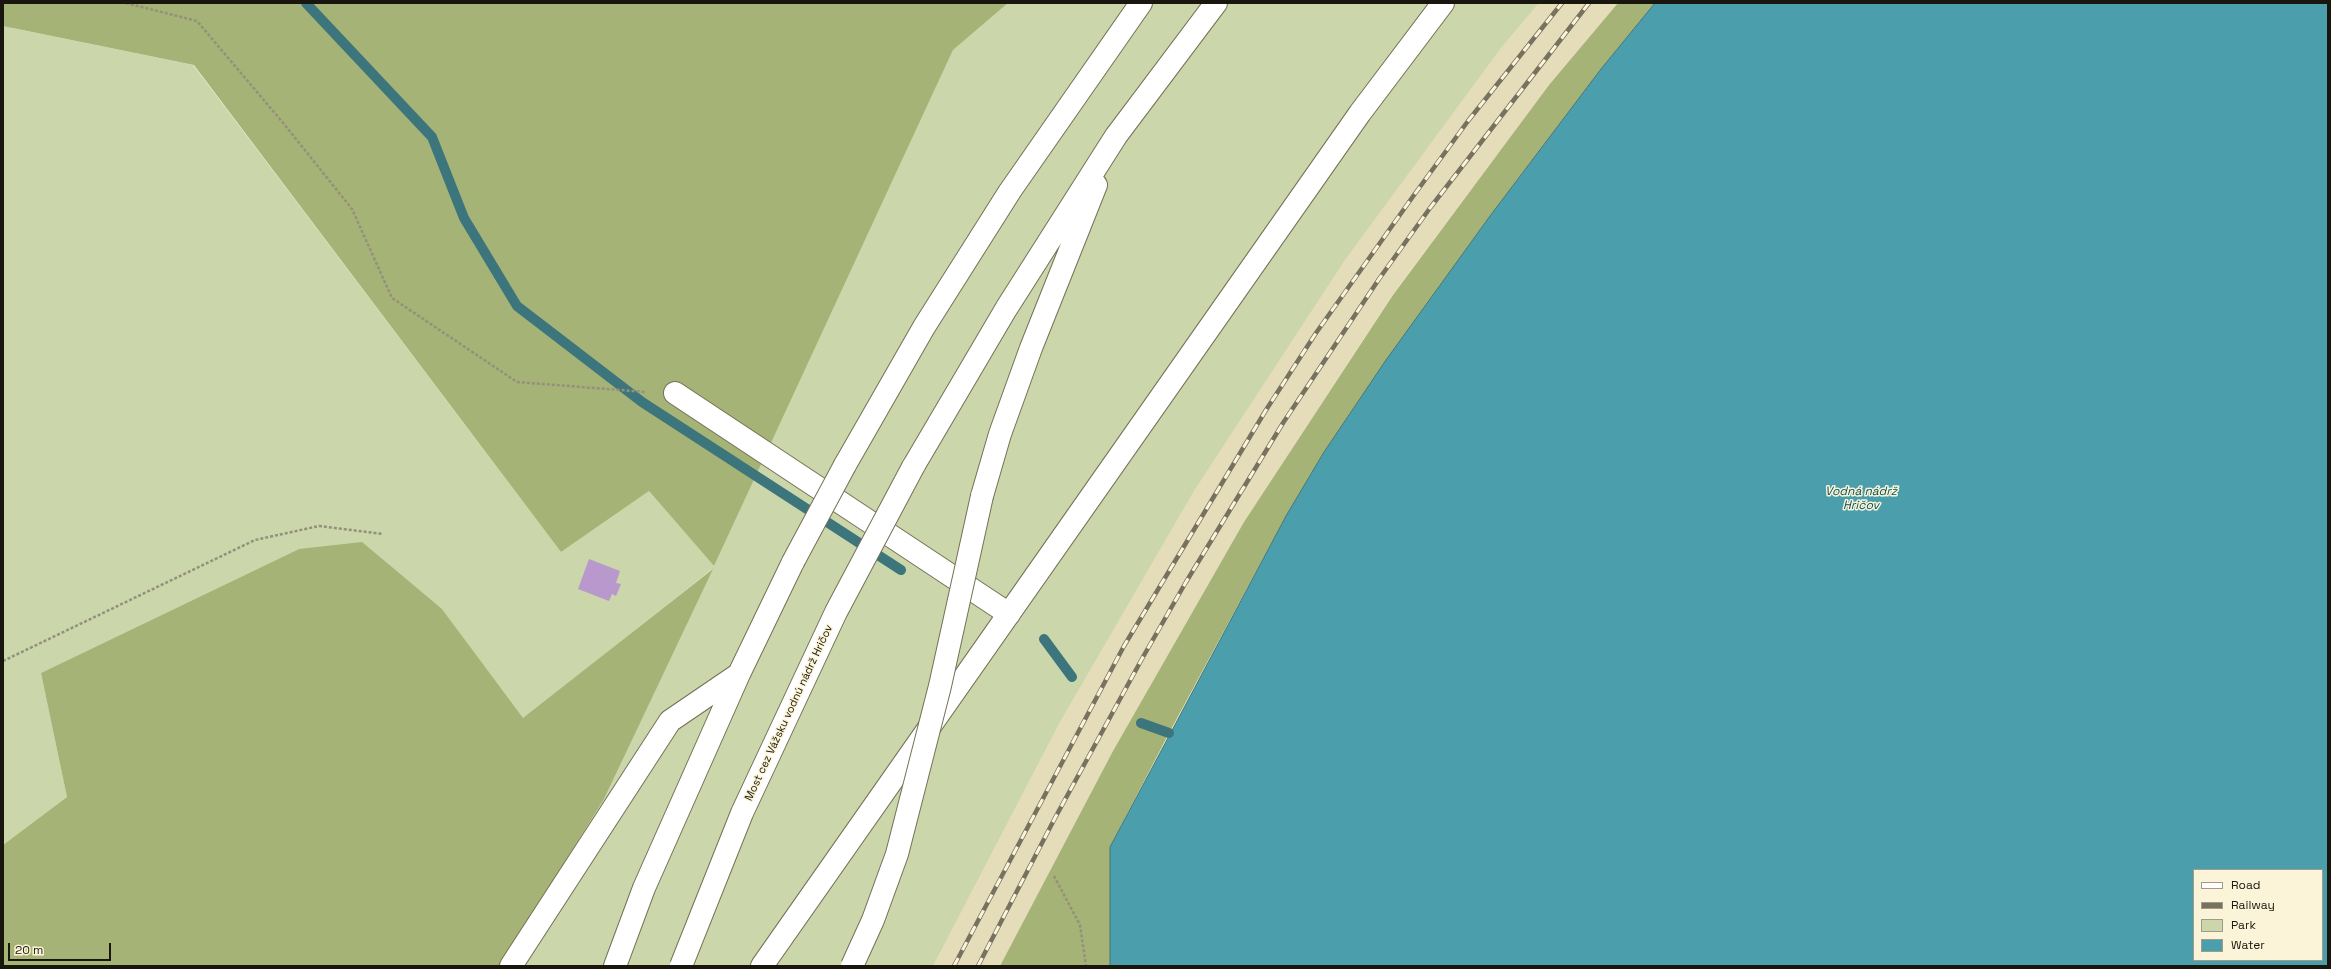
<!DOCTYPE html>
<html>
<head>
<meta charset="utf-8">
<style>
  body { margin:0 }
  #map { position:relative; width:2331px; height:969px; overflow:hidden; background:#eee7cb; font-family:"Space Grotesk",sans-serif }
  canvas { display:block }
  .frame { position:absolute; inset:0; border:4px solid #19170d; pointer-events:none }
  .legend { position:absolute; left:2193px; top:869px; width:130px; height:92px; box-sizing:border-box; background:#fcf4d8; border:1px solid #a19c87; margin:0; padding:5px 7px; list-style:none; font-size:12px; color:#19170d }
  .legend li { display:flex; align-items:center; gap:8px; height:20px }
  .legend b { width:20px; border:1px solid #a19c87 }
  .scale { position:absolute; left:8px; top:943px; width:103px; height:18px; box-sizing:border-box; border:2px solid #19170d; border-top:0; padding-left:5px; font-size:12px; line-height:14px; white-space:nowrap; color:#19170d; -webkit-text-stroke:3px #fcf4d8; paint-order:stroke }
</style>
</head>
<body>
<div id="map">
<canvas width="2331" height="969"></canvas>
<div class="frame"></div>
<ul class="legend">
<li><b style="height:5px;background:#fff"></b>Road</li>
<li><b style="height:5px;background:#777260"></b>Railway</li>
<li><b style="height:11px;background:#cbd6aa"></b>Park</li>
<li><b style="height:11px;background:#4b9fac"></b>Water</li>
</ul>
<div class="scale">20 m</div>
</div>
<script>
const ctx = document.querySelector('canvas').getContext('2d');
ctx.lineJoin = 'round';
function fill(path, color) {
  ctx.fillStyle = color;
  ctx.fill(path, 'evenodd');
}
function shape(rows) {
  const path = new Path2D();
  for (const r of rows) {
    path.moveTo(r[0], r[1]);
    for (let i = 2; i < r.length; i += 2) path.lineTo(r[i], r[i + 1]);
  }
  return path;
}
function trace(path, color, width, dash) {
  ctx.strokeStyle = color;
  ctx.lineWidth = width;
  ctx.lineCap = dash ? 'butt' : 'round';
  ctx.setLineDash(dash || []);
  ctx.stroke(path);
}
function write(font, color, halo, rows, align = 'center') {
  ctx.font = font + ' "Space Grotesk",sans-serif';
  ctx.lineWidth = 3;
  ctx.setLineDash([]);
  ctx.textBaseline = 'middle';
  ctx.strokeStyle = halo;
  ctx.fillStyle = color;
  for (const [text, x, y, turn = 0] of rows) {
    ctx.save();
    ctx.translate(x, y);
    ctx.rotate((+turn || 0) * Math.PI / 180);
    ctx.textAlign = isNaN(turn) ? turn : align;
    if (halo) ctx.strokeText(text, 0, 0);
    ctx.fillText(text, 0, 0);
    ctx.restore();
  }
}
fill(shape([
  [1539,3,1618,3,1549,85,1393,294,1244,522,1113,751,1000,966,933,966,1060,722,1194,491,1345,260,1501,48]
]), '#e5dcb9');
fill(shape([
  [3,3,12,28,193,65,561,552,649,491,714,566,953,50,1008,3,1539,3,1501,48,1345,260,1194,491,1060,722,933,966,500,966,604,799,712,569,523,719,442,609,299,549,41,673,67,797,3,845]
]), '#cbd6aa');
fill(shape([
  [3,3,1008,3,953,50,714,566,649,491,561,552,194,65,3,26],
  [1618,3,1655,3,1601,69,1490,216,1386,360,1324,452,1286,516,1169,733,1110,847,1110,966,1000,966,1113,751,1244,522,1393,295,1549,85],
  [362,542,442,609,523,718,713,569,604,799,500,966,3,966,3,845,67,797,41,673,299,549]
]), '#a5b376');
const water = shape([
  [1655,3,2328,3,2328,966,1110,966,1110,847,1286,516,1324,452,1386,360,1490,216,1601,69,1655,3],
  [2194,870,2322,870,2322,960,2194,960,2194,870]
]);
fill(water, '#4b9fac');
trace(water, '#3c767c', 1);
trace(shape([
  [306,3,432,137,464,218,517,306,642,402,901,570],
  [1044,639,1072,677],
  [1141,723,1169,733]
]), '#3c767c', 10);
fill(shape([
  [589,559,620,571,616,583,621,584,616,596,612,594,609,601,578,589]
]), '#b998cd');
const minor = shape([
  [675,393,1009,614]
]);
const major = shape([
  [762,966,1360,113,1443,3]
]);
const highway = shape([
  [845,465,924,327,1010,191,1141,3],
  [913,467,1006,309,1116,136,1216,3],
  [982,496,1000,434,1031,348,1096,185],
  [511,966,670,721,739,674],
  [615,966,644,888,739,674,793,562]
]);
trace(minor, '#767057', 24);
trace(major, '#767057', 24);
trace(highway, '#767057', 24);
trace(shape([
  [126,3,197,21,284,124,352,209,392,298,517,382,646,392],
  [3,661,255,540,319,526,383,534],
  [1054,876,1080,925,1086,966]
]), '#95907c', 2.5, [3, 2]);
trace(minor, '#fff', 22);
trace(major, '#fff', 22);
trace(highway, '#fff', 22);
const rail = shape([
  [954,966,1124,646,1266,410,1316,333,1414,195,1468,121,1562,3],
  [978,966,1055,818,1143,657,1186,582,1283,423,1379,279,1430,208,1589,3]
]);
trace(rail, '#777260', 4.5);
trace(rail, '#fcf4d8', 3, [9]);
const highwayBridge = shape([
  [793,562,845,465],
  [681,966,742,813,836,612,913,467],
  [852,966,873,920,897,854,940,686,982,496]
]);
trace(highwayBridge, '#767057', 24, []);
trace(highwayBridge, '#fff', 22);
write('11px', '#19170d', '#fcf4d8', [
  ["Most cez Vážsku vodnú nádrž Hričov",789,713,-65]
]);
write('italic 12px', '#015059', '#fcf4d8', [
  ["Vodná nádrž",1861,492],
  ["Hričov",1861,506]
]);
</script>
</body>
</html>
